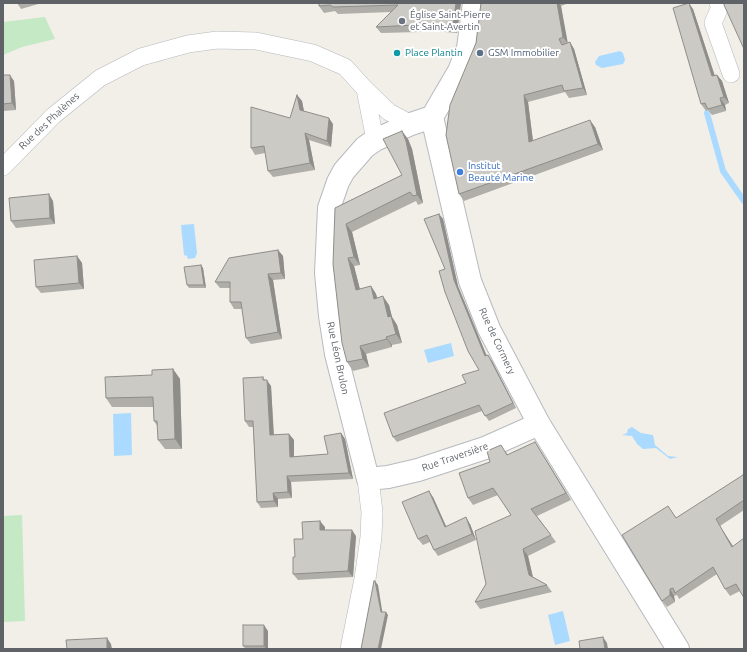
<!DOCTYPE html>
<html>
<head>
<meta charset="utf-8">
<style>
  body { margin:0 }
  #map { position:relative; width:747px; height:652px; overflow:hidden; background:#f1efe8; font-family:Ubuntu,sans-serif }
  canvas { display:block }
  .frame { position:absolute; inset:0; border:4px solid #5f6368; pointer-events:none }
</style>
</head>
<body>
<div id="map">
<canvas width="747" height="652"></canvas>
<div class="frame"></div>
</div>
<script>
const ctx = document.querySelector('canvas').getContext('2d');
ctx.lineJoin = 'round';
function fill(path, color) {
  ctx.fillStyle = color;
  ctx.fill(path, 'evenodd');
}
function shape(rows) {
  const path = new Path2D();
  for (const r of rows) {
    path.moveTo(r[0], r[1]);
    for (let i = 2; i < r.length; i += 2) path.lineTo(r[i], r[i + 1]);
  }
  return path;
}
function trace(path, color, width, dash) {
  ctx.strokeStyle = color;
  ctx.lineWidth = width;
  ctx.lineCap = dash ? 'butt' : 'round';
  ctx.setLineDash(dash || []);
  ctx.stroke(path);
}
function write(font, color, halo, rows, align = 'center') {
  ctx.font = font + ' Ubuntu,sans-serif';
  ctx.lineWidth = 4;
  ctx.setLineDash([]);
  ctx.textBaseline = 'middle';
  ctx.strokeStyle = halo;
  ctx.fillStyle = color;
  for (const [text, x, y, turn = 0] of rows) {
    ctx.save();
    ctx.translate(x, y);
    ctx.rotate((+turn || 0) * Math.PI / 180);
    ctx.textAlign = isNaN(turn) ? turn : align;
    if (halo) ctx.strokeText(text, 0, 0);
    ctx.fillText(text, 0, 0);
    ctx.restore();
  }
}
fill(shape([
  [45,17,55,39,22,47,3,55,3,22],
  [22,515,25,621,3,622,3,516]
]), '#c5e8c5');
fill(shape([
  [620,51,623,53,625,60,623,64,602,68,596,65,595,62,599,56],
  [194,224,197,253,195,258,188,259,187,256,184,255,181,225],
  [451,343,454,356,428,363,424,350],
  [131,413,132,455,114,456,113,414],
  [632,427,641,433,653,435,655,445,668,456,678,457,670,459,656,448,643,449,637,444,632,436,622,435,627,433,628,429],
  [563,611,570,641,555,645,548,615]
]), '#aadaff');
trace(shape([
  [707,113,723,171,744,201]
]), '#aadaff', 6);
const minor = shape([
  [718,3,720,7,713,23,731,74],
  [375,140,365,89,389,112,411,124],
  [3,167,53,116,100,78,141,57,188,44,217,40,256,41,313,53,345,67,365,89]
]);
const tertiary = shape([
  [351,649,365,579,371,537,372,512,368,479]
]);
const secondary = shape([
  [474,3,468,48,459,71,432,117,470,281,489,329,539,424,678,649],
  [432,117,411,124,375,140,365,147,344,171,338,182,329,208,326,273,330,316,336,354,368,479,388,477,418,470,485,448,539,424]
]);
trace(minor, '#b5b8bc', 18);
trace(tertiary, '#b5b8bc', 22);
trace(secondary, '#b6babf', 24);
trace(minor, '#fff', 17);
trace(tertiary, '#fff', 21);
trace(secondary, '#fff', 22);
fill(shape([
  [17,3,42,3,21,9],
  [319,3,461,3,457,33,421,30,420,32,381,33,376,27,391,12,338,14,335,11,324,13,319,6],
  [481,3,569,3,561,6,567,43,570,42,574,49,587,95,569,98,565,92,528,102,533,141,595,127,603,150,464,201,459,194,476,43],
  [693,9,715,76,717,75,722,81,729,103,725,105,726,111,712,115,708,110,706,111,701,104],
  [3,75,14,81,16,110,3,111],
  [297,95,302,101,304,111,333,124,331,147,309,140,315,170,273,177,268,171,265,153,255,155,251,148,290,118],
  [408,139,412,149,423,203,418,205,416,201,352,232,360,265,354,266,360,289,371,286,376,294,377,298,389,305,392,317,397,325,402,343,392,345,392,347,366,354,369,367,353,371,347,362,335,208,402,175],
  [53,201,55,224,16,228,11,221],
  [439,214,443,219,458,286,487,356,492,361,516,408,489,421,482,411,397,442,393,437,466,383,479,370,445,269],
  [278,250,283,256,285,279,273,280,282,339,251,344,246,338,242,309,234,309,230,302,230,288,220,288,215,282],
  [77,256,82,263,84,289,41,293,36,287],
  [201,265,203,268,206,288,189,288,187,285],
  [173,369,180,379,182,449,165,449,158,440,158,427,154,421,153,407,112,407,106,398,152,375],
  [263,377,265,380,271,386,274,435,289,434,294,440,294,457,328,454,341,433,345,439,353,479,291,482,292,498,278,499,278,507,261,508,257,502,253,427,249,427,245,421],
  [535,442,540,450,571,500,537,516,556,542,528,556,533,577,547,585,552,592,480,609,475,602,486,584,511,515,498,495,473,505,468,498,490,462,506,452,508,455],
  [744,477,744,510,720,526,733,546,740,591,730,596,725,589,717,574,679,599,677,595,674,596,675,602,667,607,662,601,668,506,676,518],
  [433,497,446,526,470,524,476,540,438,556,434,550,430,542,423,545,418,539],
  [325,527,325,530,356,536,353,577,298,580,293,574,295,557,303,539],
  [268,631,268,649,246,649,243,646]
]), '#afaea9');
fill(shape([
  [456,3,461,3,457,33,453,26],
  [557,3,559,3,561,6,568,44,563,37],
  [689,3,693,9,717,83,712,76],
  [417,23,421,30,420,32,415,25],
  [570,42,574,49,587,95,583,88],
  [10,75,14,81,16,110,12,103],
  [717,75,722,81,729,103,724,97],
  [297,95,302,101,305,117,300,110],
  [524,95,528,102,534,149,529,142],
  [720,98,725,105,726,111,722,105],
  [329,118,333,124,331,147,327,141],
  [590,120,595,127,603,150,598,144],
  [402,131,408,139,412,149,423,203,417,195],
  [305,133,309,140,315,170,310,163],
  [49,194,53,201,55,224,50,218],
  [439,214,443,219,458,286,489,362,485,356,454,280],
  [346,224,352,232,360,265,354,257],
  [278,250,283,256,285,279,281,273],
  [77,256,82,263,84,289,79,283],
  [348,258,354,266,362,298,356,290],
  [201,265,203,268,206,288,204,285],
  [268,274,273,280,282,339,278,332],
  [371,286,376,294,380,307,374,299],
  [383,296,389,305,392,317,397,325,402,343,396,334,388,317],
  [386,337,392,345,392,347,387,339],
  [360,346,366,354,369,367,363,359],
  [488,355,492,361,516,408,513,403],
  [173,369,180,379,182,449,175,439],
  [267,380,271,386,274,441,270,435],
  [341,433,345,439,353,479,349,473],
  [289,434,294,440,294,463,290,457],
  [535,442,540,450,571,500,566,493],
  [287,476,291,482,292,498,288,492],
  [429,491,433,497,449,533,445,527],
  [273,493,278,499,278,507,274,501],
  [466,517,470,524,476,540,472,534],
  [716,519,720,526,737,553,732,547],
  [320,521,325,527,325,536,320,530],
  [352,530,356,536,353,577,348,571],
  [523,549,528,556,534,582,529,575],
  [375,581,378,585,383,616,381,612],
  [670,589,674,596,675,602,670,595],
  [386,612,388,615,381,649,378,649],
  [264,625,268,631,268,649,266,649,264,646],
  [603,637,607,643,608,649,605,649],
  [107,638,111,644,112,649,107,649]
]), '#8f8d8a');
const building = shape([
  [319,3,456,3,453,26,417,23,415,25,376,27,398,5,333,7,330,5,319,6,319,3],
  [481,3,557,3,563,37,559,39,562,45,570,42,583,88,564,91,562,85,524,95,529,142,590,120,598,144,459,194,446,135,450,105,476,43,481,3],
  [689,3,712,76,717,75,724,97,720,98,722,105,708,109,705,103,701,104,673,8,689,3],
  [724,3,744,3,744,49,724,5,724,3],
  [3,75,10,75,12,103,3,104,3,75],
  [297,95,300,110,329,118,327,141,305,133,310,163,268,171,264,146,251,148,251,107,290,118,297,95],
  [402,131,406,141,417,195,413,196,410,192,346,224,354,257,348,258,356,290,371,286,374,299,383,296,388,317,391,316,396,334,386,337,387,339,360,346,363,359,347,362,342,343,333,264,335,208,402,175,383,139,402,131],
  [49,194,50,218,11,221,9,198,49,194],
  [439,214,454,280,485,356,488,355,513,403,485,416,479,405,393,437,384,413,466,383,462,375,479,370,468,351,445,292,439,271,445,269,424,219,439,214],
  [278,250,281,273,268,274,278,332,246,338,241,302,230,302,230,282,215,282,229,258,278,250],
  [77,256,79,283,36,287,34,260,77,256],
  [201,265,204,285,187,285,184,267,201,265],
  [173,369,175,439,158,440,157,421,154,421,153,397,106,398,105,377,152,375,152,370,173,369],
  [263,377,263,380,267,380,270,435,289,434,290,457,328,454,324,436,341,433,349,473,287,476,288,492,273,493,274,501,257,502,253,421,245,421,243,378,263,377],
  [535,442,566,493,531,509,551,535,523,549,529,575,547,585,475,602,486,584,475,531,511,515,493,488,468,498,459,473,490,462,487,451,501,445,507,455,535,442],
  [743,475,744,477,744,500,716,519,732,547,744,538,744,598,736,584,725,589,713,567,675,593,673,588,670,589,670,595,662,601,622,535,668,506,676,518,743,475],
  [429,491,445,527,466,517,472,534,434,550,427,535,418,539,402,502,429,491],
  [320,521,320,530,352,530,348,571,293,574,293,557,295,557,294,539,303,539,302,522,320,521],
  [374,581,375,581,381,612,386,612,378,649,361,649,374,581],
  [243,625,264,625,264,646,243,646,243,625],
  [603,637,605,649,580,649,579,641,603,637],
  [107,638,107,649,67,649,66,640,107,638]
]);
fill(building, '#cccac5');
trace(building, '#8f8d8a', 1);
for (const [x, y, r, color] of [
  [402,21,4,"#6b7280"],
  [397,53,4,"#0f9aa8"],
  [480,53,4,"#5c6f8a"],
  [460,172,4,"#3f7fe0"]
]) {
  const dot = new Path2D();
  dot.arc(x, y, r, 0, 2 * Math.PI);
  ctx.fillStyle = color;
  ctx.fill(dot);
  trace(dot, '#fff', 1.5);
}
write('10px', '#5b616d', '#fff', [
  ["Église Saint-Pierre",410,15],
  ["et Saint-Avertin",410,27]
], 'left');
write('10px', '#0d838f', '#fff', [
  ["Place Plantin",405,53]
], 'left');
write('10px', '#4e5e75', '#fff', [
  ["GSM Immobilier",488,53]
], 'left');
write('10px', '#5f6368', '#fff', [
  ["Rue des Phalènes",49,121,-43],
  ["Rue de Cormery",497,341,65],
  ["Rue Léon Brulon",338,358,78],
  ["Rue Traversière",455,457,-19]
]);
write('10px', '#366cbe', '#fff', [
  ["Institut",468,166],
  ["Beauté Marine",468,178]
], 'left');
</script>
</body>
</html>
